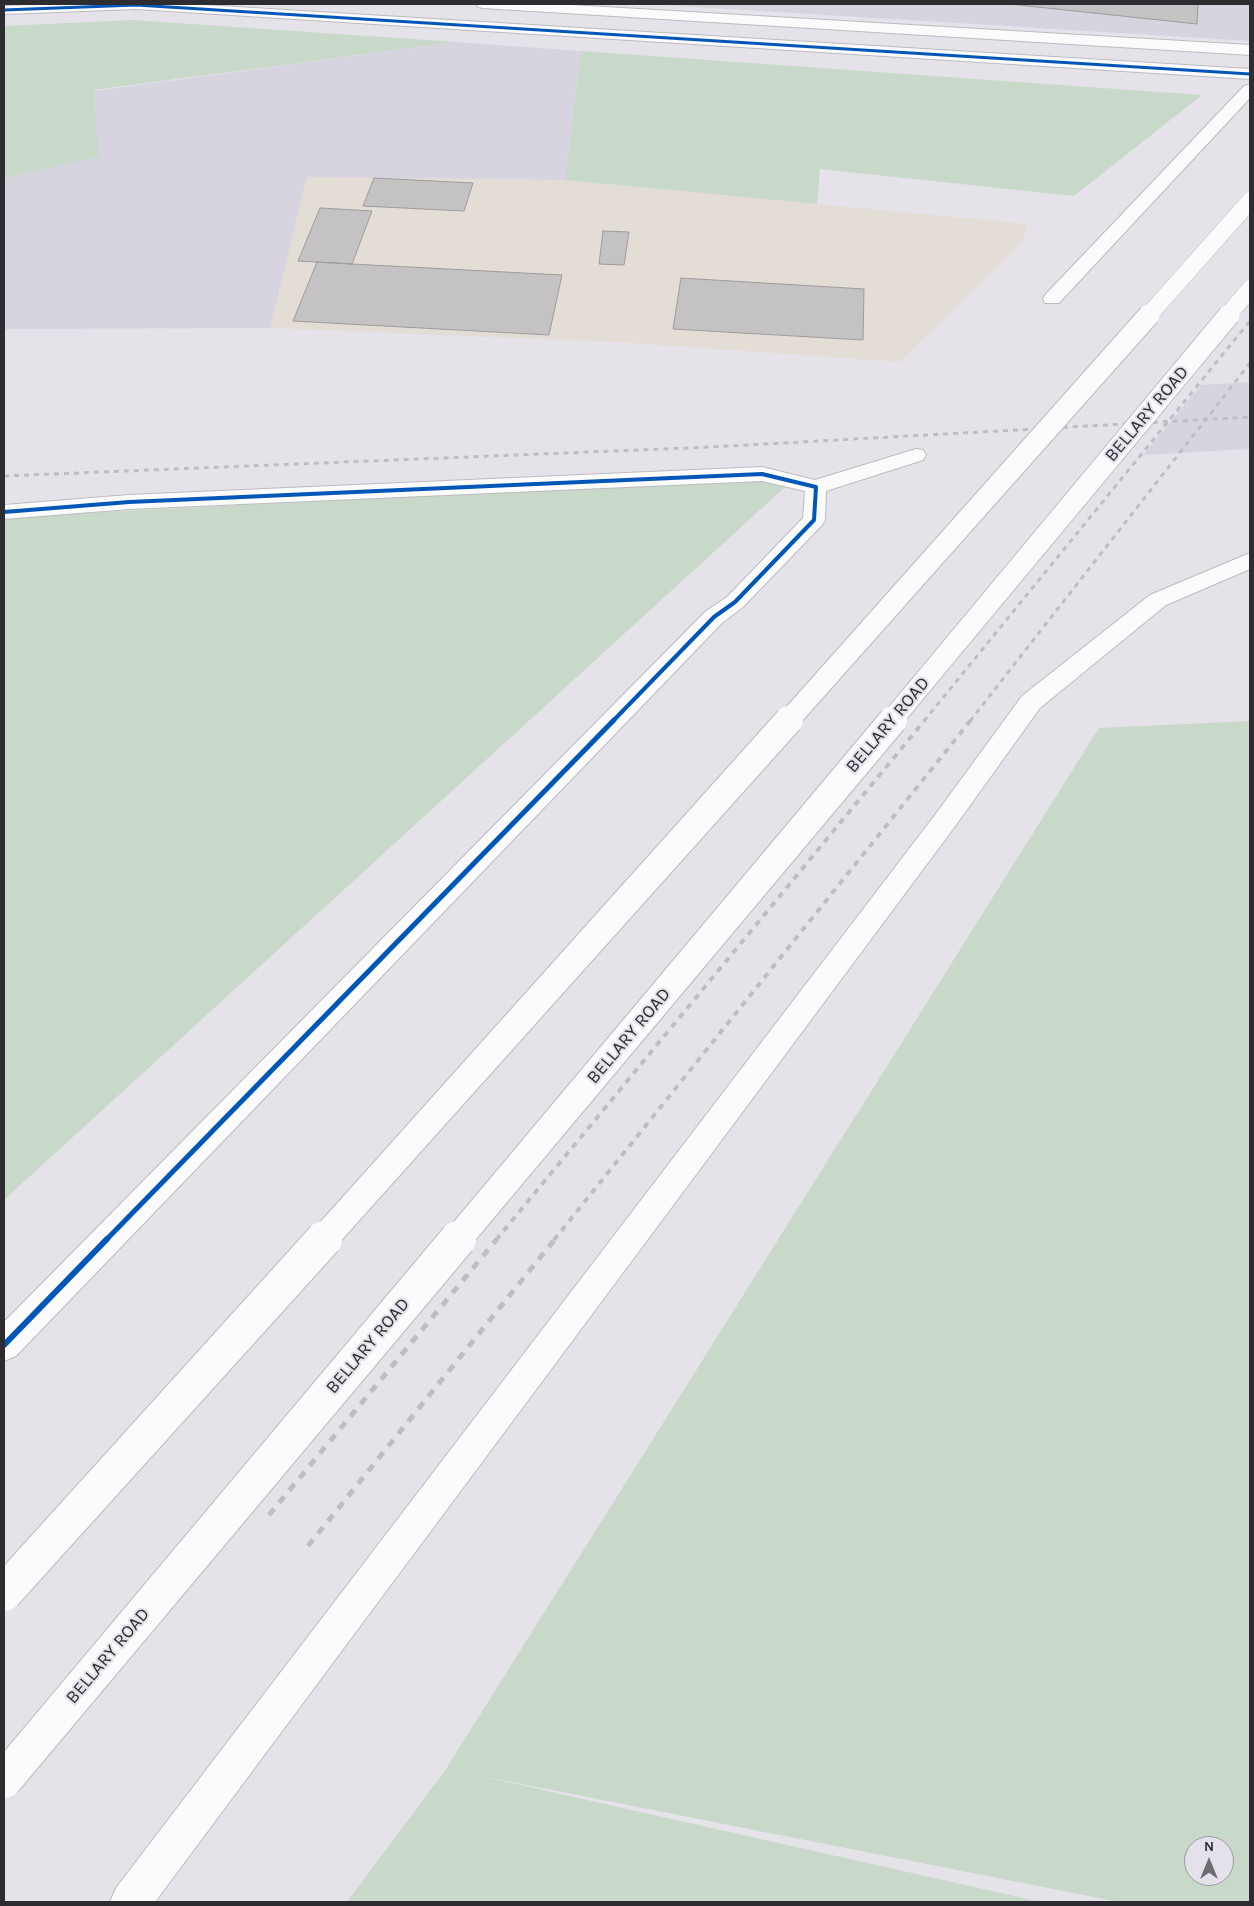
<!DOCTYPE html>
<html>
<head>
<meta charset="utf-8">
<style>
  body { margin:0 }
  #map { position:relative; width:1254px; height:1906px; overflow:hidden; background:#e5e3e9; font-family:Karla,sans-serif }
  canvas { display:block }
  .frame { position:absolute; inset:0; border:5px solid #2d2c30; pointer-events:none }
  .north { position:absolute; left:1184px; top:1836px; width:50px; height:50px; box-sizing:border-box; background:#e4e1eb; border:1px solid #9b99a0; border-radius:50%; rotate:0deg; font-size:14px; font-weight:700; line-height:20px; text-align:center; color:#2d2c30 }
  .north::after { content:''; display:block; margin:auto; width:18px; height:22px; background:#6d6c71; clip-path:polygon(50% 0,100% 100%,50% 72%,0 100%) }
</style>
</head>
<body>
<div id="map">
<canvas width="1254" height="1906"></canvas>
<div class="frame"></div>
<div class="north">N</div>
</div>
<script>
const ctx = document.querySelector('canvas').getContext('2d');
ctx.lineJoin = 'round';
function fill(path, color) {
  ctx.fillStyle = color;
  ctx.fill(path, 'evenodd');
}
function shape(rows) {
  const path = new Path2D();
  for (const r of rows) {
    path.moveTo(r[0], r[1]);
    for (let i = 2; i < r.length; i += 2) path.lineTo(r[i], r[i + 1]);
  }
  return path;
}
function trace(path, color, width, dash) {
  ctx.strokeStyle = color;
  ctx.lineWidth = width;
  ctx.lineCap = dash ? 'butt' : 'round';
  ctx.setLineDash(dash || []);
  ctx.stroke(path);
}
function write(font, color, halo, rows, align = 'center') {
  ctx.font = font + ' Karla,sans-serif';
  ctx.lineWidth = 4;
  ctx.setLineDash([]);
  ctx.textBaseline = 'middle';
  ctx.strokeStyle = halo;
  ctx.fillStyle = color;
  for (const [text, x, y, turn = 0] of rows) {
    ctx.save();
    ctx.translate(x, y);
    ctx.rotate((+turn || 0) * Math.PI / 180);
    ctx.textAlign = isNaN(turn) ? turn : align;
    if (halo) ctx.strokeText(text, 0, 0);
    ctx.fillText(text, 0, 0);
    ctx.restore();
  }
}
fill(shape([
  [307,177,565,180,1028,224,1021,243,900,362,617,342,270,328]
]), '#e4ddd5');
fill(shape([
  [646,4,1250,4,1250,41],
  [456,42,581,51,565,180,307,177,270,328,4,329,4,178,97,157,94,91],
  [1250,382,1250,449,1143,455,1201,385]
]), '#d7d4e0');
fill(shape([
  [133,20,456,42,94,90,98,157,4,178,4,26],
  [581,51,1202,95,1074,196,820,169,817,204,565,180],
  [796,477,4,1200,4,517],
  [1250,721,1250,1902,1119,1902,476,1775,1041,1902,347,1902,446,1769,1099,728],
  [1194,1846,1224,1846,1224,1876,1194,1876]
]), '#c8d9c9');
const building = shape([
  [1009,4,1198,4,1197,24,1009,4],
  [374,178,473,183,464,211,363,206,374,178],
  [320,208,372,211,352,264,298,261,320,208],
  [603,231,629,232,624,265,599,264,603,231],
  [317,262,352,264,562,275,549,335,293,321,317,262],
  [681,278,864,289,863,340,673,329,681,278]
]);
fill(building, '#c4c2c3');
trace(building, '#9d9c9d', 1);
const minor = shape([
  [916,449,923,450,926,455,923,460,826,491,825,520,822,525,743,607,722,623,16,1356,4,1361,4,1322,706,611,727,597,803,518,805,491,762,481,129,509,4,519,4,505,129,495,762,467,815,480,916,449]
]);
const tertiary = shape([
  [51,4,188,4,1250,69,1250,79,136,9,4,14,4,6,51,4],
  [476,4,554,4,1250,45,1250,55,483,8,478,7,476,4],
  [1250,84,1250,98,1059,303,1045,303,1043,299,1045,295,1244,86,1250,84]
]);
const secondary = shape([
  [1250,553,1250,569,1166,605,1040,708,956,825,155,1902,110,1902,116,1888,938,811,1022,696,1150,595,1250,553]
]);
trace(minor, '#bcbbbf', 2);
trace(tertiary, '#bcbbbf', 2);
trace(secondary, '#bcbbbf', 2);
fill(minor, '#fbfbfc');
fill(tertiary, '#fbfbfc');
fill(secondary, '#fbfbfc');
trace(shape([
  [4,476,711,447,1250,417],
  [924,721,1250,321],
  [970,721,1250,363]
]), '#bfbebf', 3, [5, 5]);
trace(shape([
  [496,1240,925,720],
  [554,1240,971,720]
]), '#bfbebf', 4, [6, 6]);
trace(shape([
  [269,1515,497,1239],
  [308,1546,555,1239]
]), '#bfbebf', 5, [8, 8]);
const trunkBridgeFar3 = shape([
  [1148,316,1250,201],
  [1227,316,1250,289]
]);
const trunkBridgeFar2 = shape([
  [788,721,1149,315],
  [891,721,1229,315]
]);
const trunkBridgeFar1 = shape([
  [323,1240,789,720],
  [457,1240,893,720]
]);
const trunkBridge = shape([
  [4,1593,324,1239],
  [4,1780,458,1239]
]);
trace(trunkBridgeFar3, '#bcbbbf', 18, []);
trace(trunkBridgeFar2, '#bcbbbf', 23, []);
trace(trunkBridgeFar1, '#bcbbbf', 30, []);
trace(trunkBridge, '#bcbbbf', 38, []);
trace(trunkBridgeFar3, '#fbfbfc', 17);
trace(trunkBridgeFar2, '#fbfbfc', 21);
trace(trunkBridgeFar1, '#fbfbfc', 28);
trace(trunkBridge, '#fbfbfc', 36);
trace(shape([
  [4,10,136,5,1250,74]
]), '#0057b8', 3);
trace(shape([
  [4,512,129,502,762,474,816,487,814,520,735,602,714,617,613,721]
]), '#0057b8', 4);
trace(shape([
  [106,1240,614,720]
]), '#0057b8', 5);
trace(shape([
  [4,1345,107,1239]
]), '#0057b8', 6);
write('18px', '#2d2c30', '#e4e1eb', [
  ["BELLARY ROAD",1147,414,-50],
  ["BELLARY ROAD",888,725,-50],
  ["BELLARY ROAD",629,1036,-50],
  ["BELLARY ROAD",368,1346,-50],
  ["BELLARY ROAD",108,1656,-50]
]);
</script>
</body>
</html>
